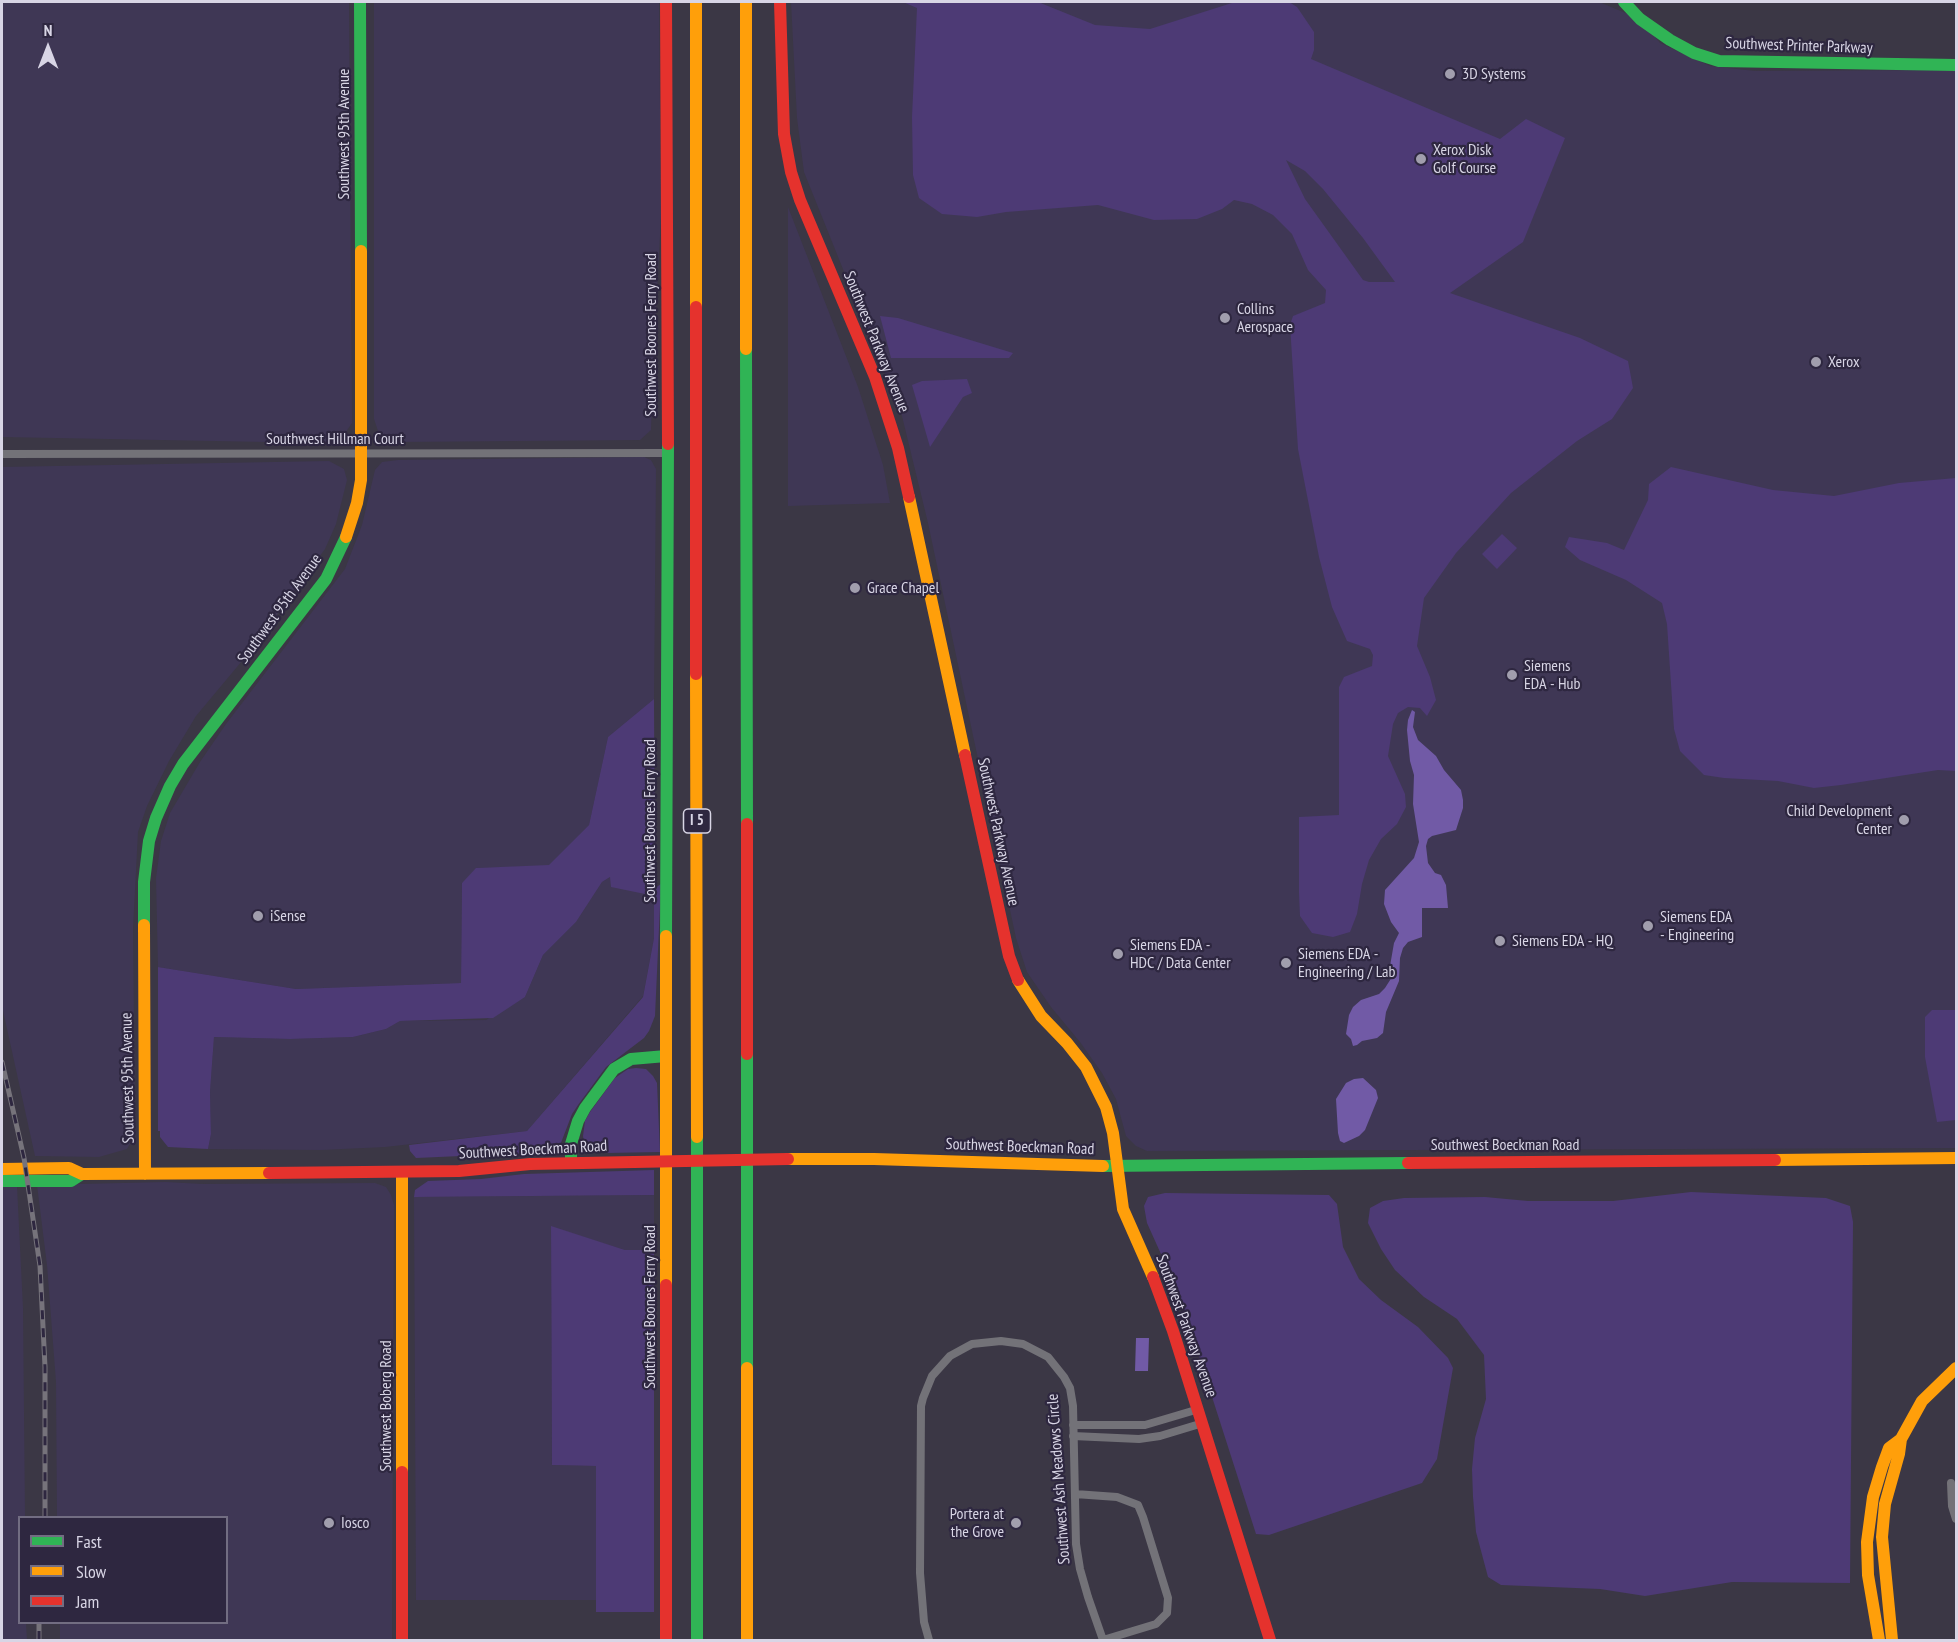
<!DOCTYPE html>
<html>
<head>
<meta charset="utf-8">
<style>
  body { margin:0 }
  #map { position:relative; width:1958px; height:1642px; overflow:hidden; background:#3b3745; font-family:"PT Sans Narrow",sans-serif }
  canvas { display:block }
  .frame { position:absolute; inset:0; border:3px solid #d8d5e5; pointer-events:none }
  .legend { position:absolute; left:18px; top:1516px; width:210px; height:108px; box-sizing:border-box; background:#2e2740; border:2px solid #726d82; margin:0; padding:8px 10px; list-style:none; font-size:18px; color:#d8d5e5 }
  .legend li { display:flex; align-items:center; gap:12px; height:30px }
  .legend b { width:30px; border:2px solid #726d82 }
  .north { position:absolute; left:18px; top:18px; width:60px; height:60px; -webkit-text-stroke:4px #2e2740; paint-order:stroke; rotate:0deg; font-size:16px; font-weight:700; line-height:24px; text-align:center; color:#d8d5e5 }
  .north::after { content:''; display:block; margin:auto; width:21px; height:27px; background:#d8d5e5; clip-path:polygon(50% 0,100% 100%,50% 72%,0 100%) }
</style>
</head>
<body>
<div id="map">
<canvas width="1958" height="1642"></canvas>
<div class="frame"></div>
<ul class="legend">
<li><b style="height:8px;background:#30b455"></b>Fast</li>
<li><b style="height:8px;background:#ff9f0a"></b>Slow</li>
<li><b style="height:8px;background:#e5322d"></b>Jam</li>
</ul>
<div class="north">N</div>
</div>
<script>
const ctx = document.querySelector('canvas').getContext('2d');
ctx.lineJoin = 'round';
function fill(path, color) {
  ctx.fillStyle = color;
  ctx.fill(path, 'evenodd');
}
function shape(rows) {
  const path = new Path2D();
  for (const r of rows) {
    path.moveTo(r[0], r[1]);
    for (let i = 2; i < r.length; i += 2) path.lineTo(r[i], r[i + 1]);
  }
  return path;
}
function trace(path, color, width, dash) {
  ctx.strokeStyle = color;
  ctx.lineWidth = width;
  ctx.lineCap = dash ? 'butt' : 'round';
  ctx.setLineDash(dash || []);
  ctx.stroke(path);
}
function write(font, color, halo, rows, align = 'center') {
  ctx.font = font + ' "PT Sans Narrow",sans-serif';
  ctx.lineWidth = 4.5;
  ctx.setLineDash([]);
  ctx.textBaseline = 'middle';
  ctx.strokeStyle = halo;
  ctx.fillStyle = color;
  for (const [text, x, y, turn = 0] of rows) {
    ctx.save();
    ctx.translate(x, y);
    ctx.rotate((+turn || 0) * Math.PI / 180);
    ctx.textAlign = isNaN(turn) ? turn : align;
    if (halo) ctx.strokeText(text, 0, 0);
    ctx.fillText(text, 0, 0);
    ctx.restore();
  }
}
fill(shape([
  [2,2,349,2,352,423,341,439,321,443,2,437],
  [374,2,659,2,661,217,653,368,651,430,640,440,395,442,379,434,374,419],
  [791,2,1599,2,1640,19,1660,43,1710,66,1755,71,1956,70,1956,1148,1147,1151,1136,1146,1126,1136,1116,1099,1102,1073,1080,1042,1051,1007,1027,972,1016,938,928,523,902,416,804,172,797,118],
  [788,207,858,387,883,465,890,503,788,506],
  [644,457,651,460,656,469,654,699,608,737,589,825,549,866,477,868,462,883,461,983,296,989,158,967,156,878,161,841,170,813,200,762,226,724,345,569,362,525,375,470,382,462,398,460],
  [329,461,344,469,347,480,336,524,325,549,252,649,196,716,169,761,147,806,138,832,133,928,135,1135,127,1149,99,1157,35,1156,2,1006,2,467],
  [610,877,654,888,654,938,643,996,527,1131,385,1147,321,1150,208,1149,211,1134,210,1092,214,1037,290,1039,353,1037,386,1029,400,1021,486,1020,525,997,543,955,576,922,602,882],
  [166,1182,202,1184,375,1183,386,1187,391,1195,394,1205,392,1640,60,1640,60,1623,226,1622,226,1518,57,1517,56,1382,47,1265,37,1185],
  [2,1186,17,1186,23,1308,25,1517,20,1518,20,1622,26,1623,27,1640,2,1640],
  [654,1195,654,1250,625,1250,551,1227,552,1465,596,1466,596,1600,416,1600,414,1197]
]), '#3f3755');
fill(shape([
  [903,2,1038,2,1095,25,1150,29,1235,2,1289,2,1297,7,1314,32,1314,50,1311,59,1500,139,1526,119,1565,138,1523,242,1450,293,1580,338,1628,361,1633,388,1612,419,1577,441,1511,493,1456,553,1424,598,1417,646,1430,677,1436,700,1427,716,1420,708,1408,707,1398,713,1393,724,1388,756,1405,794,1406,807,1397,824,1381,839,1369,860,1362,884,1357,914,1350,932,1333,937,1312,933,1300,916,1299,893,1299,817,1339,815,1339,687,1344,677,1372,666,1373,655,1370,649,1347,641,1332,607,1319,557,1298,449,1290,325,1293,316,1325,303,1326,290,1308,270,1292,234,1273,215,1252,204,1234,200,1222,209,1197,219,1154,220,1098,205,1006,212,977,217,942,214,919,198,913,175,912,117,917,8],
  [1286,160,1305,171,1323,189,1363,238,1395,282,1369,282,1363,280,1305,199],
  [880,316,898,318,1013,353,1009,358,891,358],
  [967,379,972,393,963,397,930,447,912,385,922,381],
  [1671,467,1773,490,1834,496,1899,483,1956,478,1956,771,1938,770,1841,785,1814,788,1778,781,1724,778,1704,775,1680,751,1674,729,1667,624,1662,603,1626,580,1580,560,1565,547,1569,537,1607,543,1624,550,1648,500,1649,484],
  [1502,534,1517,548,1497,569,1482,554],
  [654,699,655,888,661,884,655,1016,649,1031,644,1038,606,1067,578,1105,572,1114,559,1148,545,1154,506,1154,416,1158,410,1151,409,1145,527,1131,643,997,654,938,654,889,645,894,611,887,610,877,602,882,576,922,543,955,525,997,493,1018,400,1021,386,1029,353,1037,290,1039,214,1037,210,1092,211,1134,208,1149,168,1147,160,1137,160,1131,158,1131,158,967,296,989,461,983,462,883,476,868,549,865,589,825,608,737],
  [1932,1010,1956,1010,1956,1120,1937,1122,1925,1057,1925,1017],
  [636,1068,646,1069,653,1076,657,1083,660,1152,606,1153,592,1150,584,1143,583,1136,585,1121,590,1112,615,1078,628,1069],
  [654,1170,654,1195,414,1197,415,1190,428,1181,481,1179,524,1174],
  [1691,1192,1826,1198,1850,1206,1853,1222,1850,1583,1732,1582,1645,1596,1600,1589,1501,1585,1488,1577,1476,1532,1473,1497,1472,1469,1475,1438,1486,1399,1484,1355,1457,1319,1424,1297,1395,1270,1381,1249,1368,1223,1370,1208,1383,1201,1404,1198,1485,1197,1528,1201,1613,1201],
  [1165,1193,1329,1195,1337,1204,1343,1247,1359,1279,1381,1300,1418,1327,1448,1358,1453,1368,1437,1459,1422,1483,1269,1535,1256,1534,1179,1294,1147,1223,1144,1206,1148,1197],
  [551,1226,625,1250,654,1250,654,1612,596,1612,596,1466,552,1465]
]), '#4d3a75');
fill(shape([
  [1412,710,1415,712,1413,727,1418,740,1436,756,1444,770,1461,790,1463,800,1463,808,1456,830,1432,836,1428,839,1426,846,1428,863,1435,873,1441,875,1446,885,1448,908,1422,908,1422,937,1408,942,1403,948,1400,958,1399,981,1386,1012,1383,1033,1377,1038,1362,1041,1357,1045,1353,1046,1351,1039,1346,1034,1349,1015,1353,1007,1361,1000,1379,994,1385,988,1392,977,1390,966,1394,943,1399,933,1391,922,1384,904,1385,890,1414,858,1419,842,1413,804,1414,775,1410,761,1407,730,1408,720],
  [1363,1078,1376,1090,1378,1098,1365,1130,1359,1136,1344,1143,1340,1141,1338,1133,1336,1099,1346,1083,1354,1079],
  [1136,1338,1149,1338,1148,1371,1135,1371]
]), '#715aa6');
trace(shape([
  [2,454,668,453],
  [1073,1425,1145,1425,1199,1409],
  [1073,1436,1139,1439,1160,1436,1203,1423],
  [1951,1483,1952,1506,1956,1519],
  [1075,1494,1117,1497,1138,1505,1143,1517,1168,1598,1167,1613,1156,1624,1103,1640],
  [929,1640,924,1622,920,1573,921,1406,923,1398,932,1376,950,1356,972,1344,1001,1341,1023,1344,1048,1357,1064,1377,1070,1388,1073,1406,1076,1544,1080,1569,1088,1597,1103,1640]
]), '#737278', 8);
trace(shape([
  [360,2,361,251],
  [1624,2,1640,19,1670,40,1694,53,1719,61,1956,65],
  [746,349,747,824],
  [144,925,144,882,149,841,156,818,170,786,183,764,326,579,346,537],
  [666,936,668,444],
  [747,1054,747,1368],
  [697,1137,697,1640],
  [571,1163,571,1144,578,1121,585,1108,614,1069,631,1059,666,1056],
  [1103,1166,1408,1163],
  [2,1181,71,1181,82,1174]
]), '#30b455', 12);
trace(shape([
  [696,2,696,307],
  [746,2,746,349],
  [909,497,965,755],
  [346,537,357,503,361,480,361,251],
  [696,674,697,1137],
  [144,925,145,1174],
  [666,936,666,1285],
  [1018,980,1041,1016,1067,1043,1086,1067,1106,1107,1113,1133,1123,1209,1153,1277],
  [788,1159,874,1159,1103,1166],
  [1775,1160,1956,1158],
  [2,1169,69,1168,82,1174,269,1173],
  [402,1172,402,1472],
  [747,1368,747,1640],
  [1879,1640,1868,1575,1867,1542,1873,1497,1882,1467,1889,1448,1901,1439],
  [1892,1640,1882,1537,1885,1504,1899,1454,1901,1439,1922,1401,1956,1368]
]), '#ff9f0a', 12);
trace(shape([
  [666,2,668,444],
  [780,2,784,134,791,172,800,200,875,377,898,448,909,497],
  [696,307,696,674],
  [965,755,1009,956,1018,980],
  [747,824,747,1054],
  [1408,1163,1775,1160],
  [269,1173,459,1171,530,1164,634,1162],
  [1153,1277,1173,1331,1270,1640],
  [666,1285,666,1640],
  [402,1472,402,1640]
]), '#e5322d', 12);
const rail = shape([
  [2,1062,24,1158,40,1266,45,1367,45,1518],
  [39,1640,39,1622]
]);
trace(rail, '#76737b', 5);
trace(rail, '#2e2740', 3, [9]);
trace(shape([
  [634,1162,788,1159]
]), '#e5322d', 12);
for (const [x, y, r, color] of [
  [1450,74,6,"#a19ead"],
  [1421,159,6,"#a19ead"],
  [1225,318,6,"#a19ead"],
  [1816,362,6,"#a19ead"],
  [855,588,6,"#a19ead"],
  [1512,675,6,"#a19ead"],
  [1904,820,6,"#a19ead"],
  [258,916,6,"#a19ead"],
  [1648,926,6,"#a19ead"],
  [1500,941,6,"#a19ead"],
  [1118,954,6,"#a19ead"],
  [1286,963,6,"#a19ead"],
  [329,1523,6,"#a19ead"],
  [1016,1523,6,"#a19ead"]
]) {
  const dot = new Path2D();
  dot.arc(x, y, r, 0, 2 * Math.PI);
  ctx.fillStyle = color;
  ctx.fill(dot);
  trace(dot, '#2e2740', 2);
}
for (const [x, y, w] of [
  [697,821,27]
]) {
  const box = new Path2D();
  box.roundRect(x - w / 2, y - 12, w, 24, 4.5);
  ctx.fillStyle = '#2e2740';
  ctx.fill(box);
  trace(box, '#d8d5e5', 1.5);
}
write('bold 15px', '#d8d5e5', null, [
  ["I 5",697,821]
]);
write('16px', '#d8d5e5', '#2e2740', [
  ["Southwest Printer Parkway",1799,46,2],
  ["Southwest 95th Avenue",344,134,-90],
  ["Southwest Boones Ferry Road",651,335,-90],
  ["Southwest Parkway Avenue",876,342,68],
  ["Southwest Hillman Court",335,439],
  ["Southwest 95th Avenue",280,609,-54],
  ["Southwest Boones Ferry Road",650,821,-90],
  ["Southwest Parkway Avenue",998,832,78],
  ["Southwest 95th Avenue",128,1078,-91],
  ["Southwest Boeckman Road",1505,1145],
  ["Southwest Boeckman Road",1020,1147,2],
  ["Southwest Boeckman Road",533,1150,-3],
  ["Southwest Boones Ferry Road",650,1307,-90],
  ["Southwest Parkway Avenue",1186,1326,70],
  ["Southwest Boberg Road",386,1406,-90],
  ["Southwest Ash Meadows Circle",1059,1479,-94]
]);
write('16px', '#d8d5e5', '#2e2740', [
  ["3D Systems",1462,74],
  ["Xerox Disk",1433,150],
  ["Golf Course",1433,168],
  ["Collins",1237,309],
  ["Aerospace",1237,327],
  ["Xerox",1828,362],
  ["Grace Chapel",867,588],
  ["Siemens",1524,666],
  ["EDA - Hub",1524,684],
  ["Child Development",1892,811,"right"],
  ["Center",1892,829,"right"],
  ["iSense",270,916],
  ["Siemens EDA",1660,917],
  ["- Engineering",1660,935],
  ["Siemens EDA - HQ",1512,941],
  ["Siemens EDA -",1130,945],
  ["HDC / Data Center",1130,963],
  ["Siemens EDA -",1298,954],
  ["Engineering / Lab",1298,972],
  ["Portera at",1004,1514,"right"],
  ["the Grove",1004,1532,"right"],
  ["Iosco",341,1523]
], 'left');
</script>
</body>
</html>
